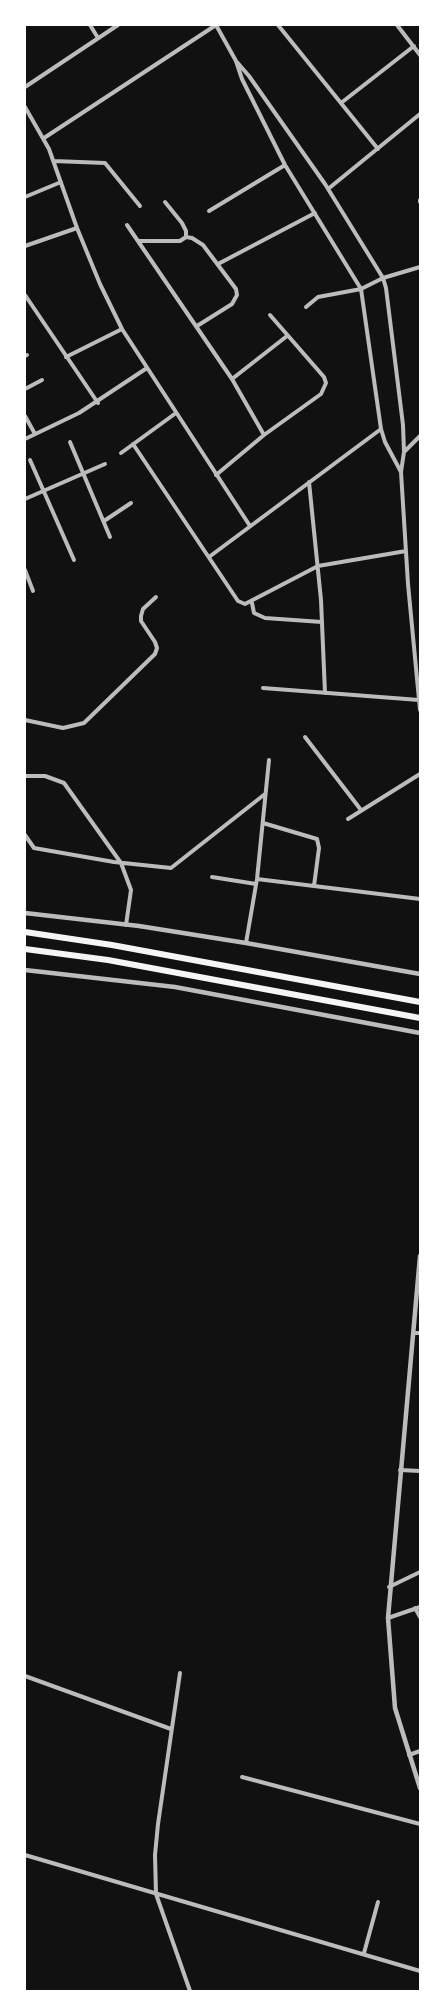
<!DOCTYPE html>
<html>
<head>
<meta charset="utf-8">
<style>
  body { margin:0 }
  #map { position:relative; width:445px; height:2016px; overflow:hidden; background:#111; font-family:Figtree,sans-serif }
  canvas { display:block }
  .frame { position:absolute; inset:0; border:26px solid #fff; pointer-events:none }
</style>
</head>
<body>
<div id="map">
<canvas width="445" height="2016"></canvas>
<div class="frame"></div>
</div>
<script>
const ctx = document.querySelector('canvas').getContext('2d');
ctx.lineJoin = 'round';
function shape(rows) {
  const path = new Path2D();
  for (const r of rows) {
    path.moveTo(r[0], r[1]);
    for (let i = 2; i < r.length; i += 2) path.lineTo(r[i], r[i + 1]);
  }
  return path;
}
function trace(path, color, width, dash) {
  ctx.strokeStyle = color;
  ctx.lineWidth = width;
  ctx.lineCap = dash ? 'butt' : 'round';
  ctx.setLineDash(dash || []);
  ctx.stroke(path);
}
trace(shape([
  [90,25,98,38],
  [216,25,236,61,242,79,285,165,361,289,381,429,385,442,401,472],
  [278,25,378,149],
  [397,25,420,55],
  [236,61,249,76,325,184,383,278,386,288,403,425,404,452,401,472,408,584,420,710],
  [25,87,118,25],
  [341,103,414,46],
  [25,107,49,149,77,228,100,284,122,329,250,526],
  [44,138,216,25],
  [54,161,105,163,140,206],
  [328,189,420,114],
  [25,197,61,182],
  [420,200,420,202],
  [209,211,285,165],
  [127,225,232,379],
  [186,237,192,238,203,245,236,289,237,295,232,304,197,326],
  [139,241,180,241,186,237,186,231,182,223,165,202],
  [25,246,77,228],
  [218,264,315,213],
  [25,295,98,403],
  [306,307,318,297,361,289,383,278,420,267],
  [25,356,27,355],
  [66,357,122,329],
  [25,389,42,380],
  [25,416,35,434],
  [264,435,321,394,326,383,324,377,270,315],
  [25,439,79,413,147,368],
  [70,442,110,537],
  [133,444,238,601,245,604,318,566,406,551],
  [404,452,420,436],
  [121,453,176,413],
  [30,460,74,560],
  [216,475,264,435,232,379,287,336],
  [309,482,321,600,325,693],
  [25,499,105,464],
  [104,521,131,503],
  [209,557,381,429],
  [25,570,33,591],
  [252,603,254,613,265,618,322,622],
  [263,688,419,700],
  [25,720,63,728,84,723,155,654,157,648,155,642,141,621,141,616,143,609,156,597],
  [305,737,361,810],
  [25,776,45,776,64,783,121,863,131,890,126,925],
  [348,819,420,774],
  [263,823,317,839,319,848,314,886],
  [25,835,34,848,114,862,171,868,265,794],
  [212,877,256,884],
  [257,879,420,899],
  [246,943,257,879,269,760],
  [414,1333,420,1333],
  [400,1470,420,1471],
  [389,1587,420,1572],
  [415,1608,420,1617],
  [388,1618,420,1607],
  [180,1673,158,1824,155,1855,156,1894,190,1991],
  [25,1676,171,1729],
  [409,1755,420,1751],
  [242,1777,420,1824],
  [25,1855,420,1971],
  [364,1953,378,1902]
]), '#bcbcbc', 4);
trace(shape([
  [25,913,139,926,246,943,420,974],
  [25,970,175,987,420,1033],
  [420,1256,388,1618,395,1708,420,1788]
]), '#bcbcbc', 4.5);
trace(shape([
  [25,932,112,945,420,1002],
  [25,949,108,960,420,1018]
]), '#f5f5f5', 6);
</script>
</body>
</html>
